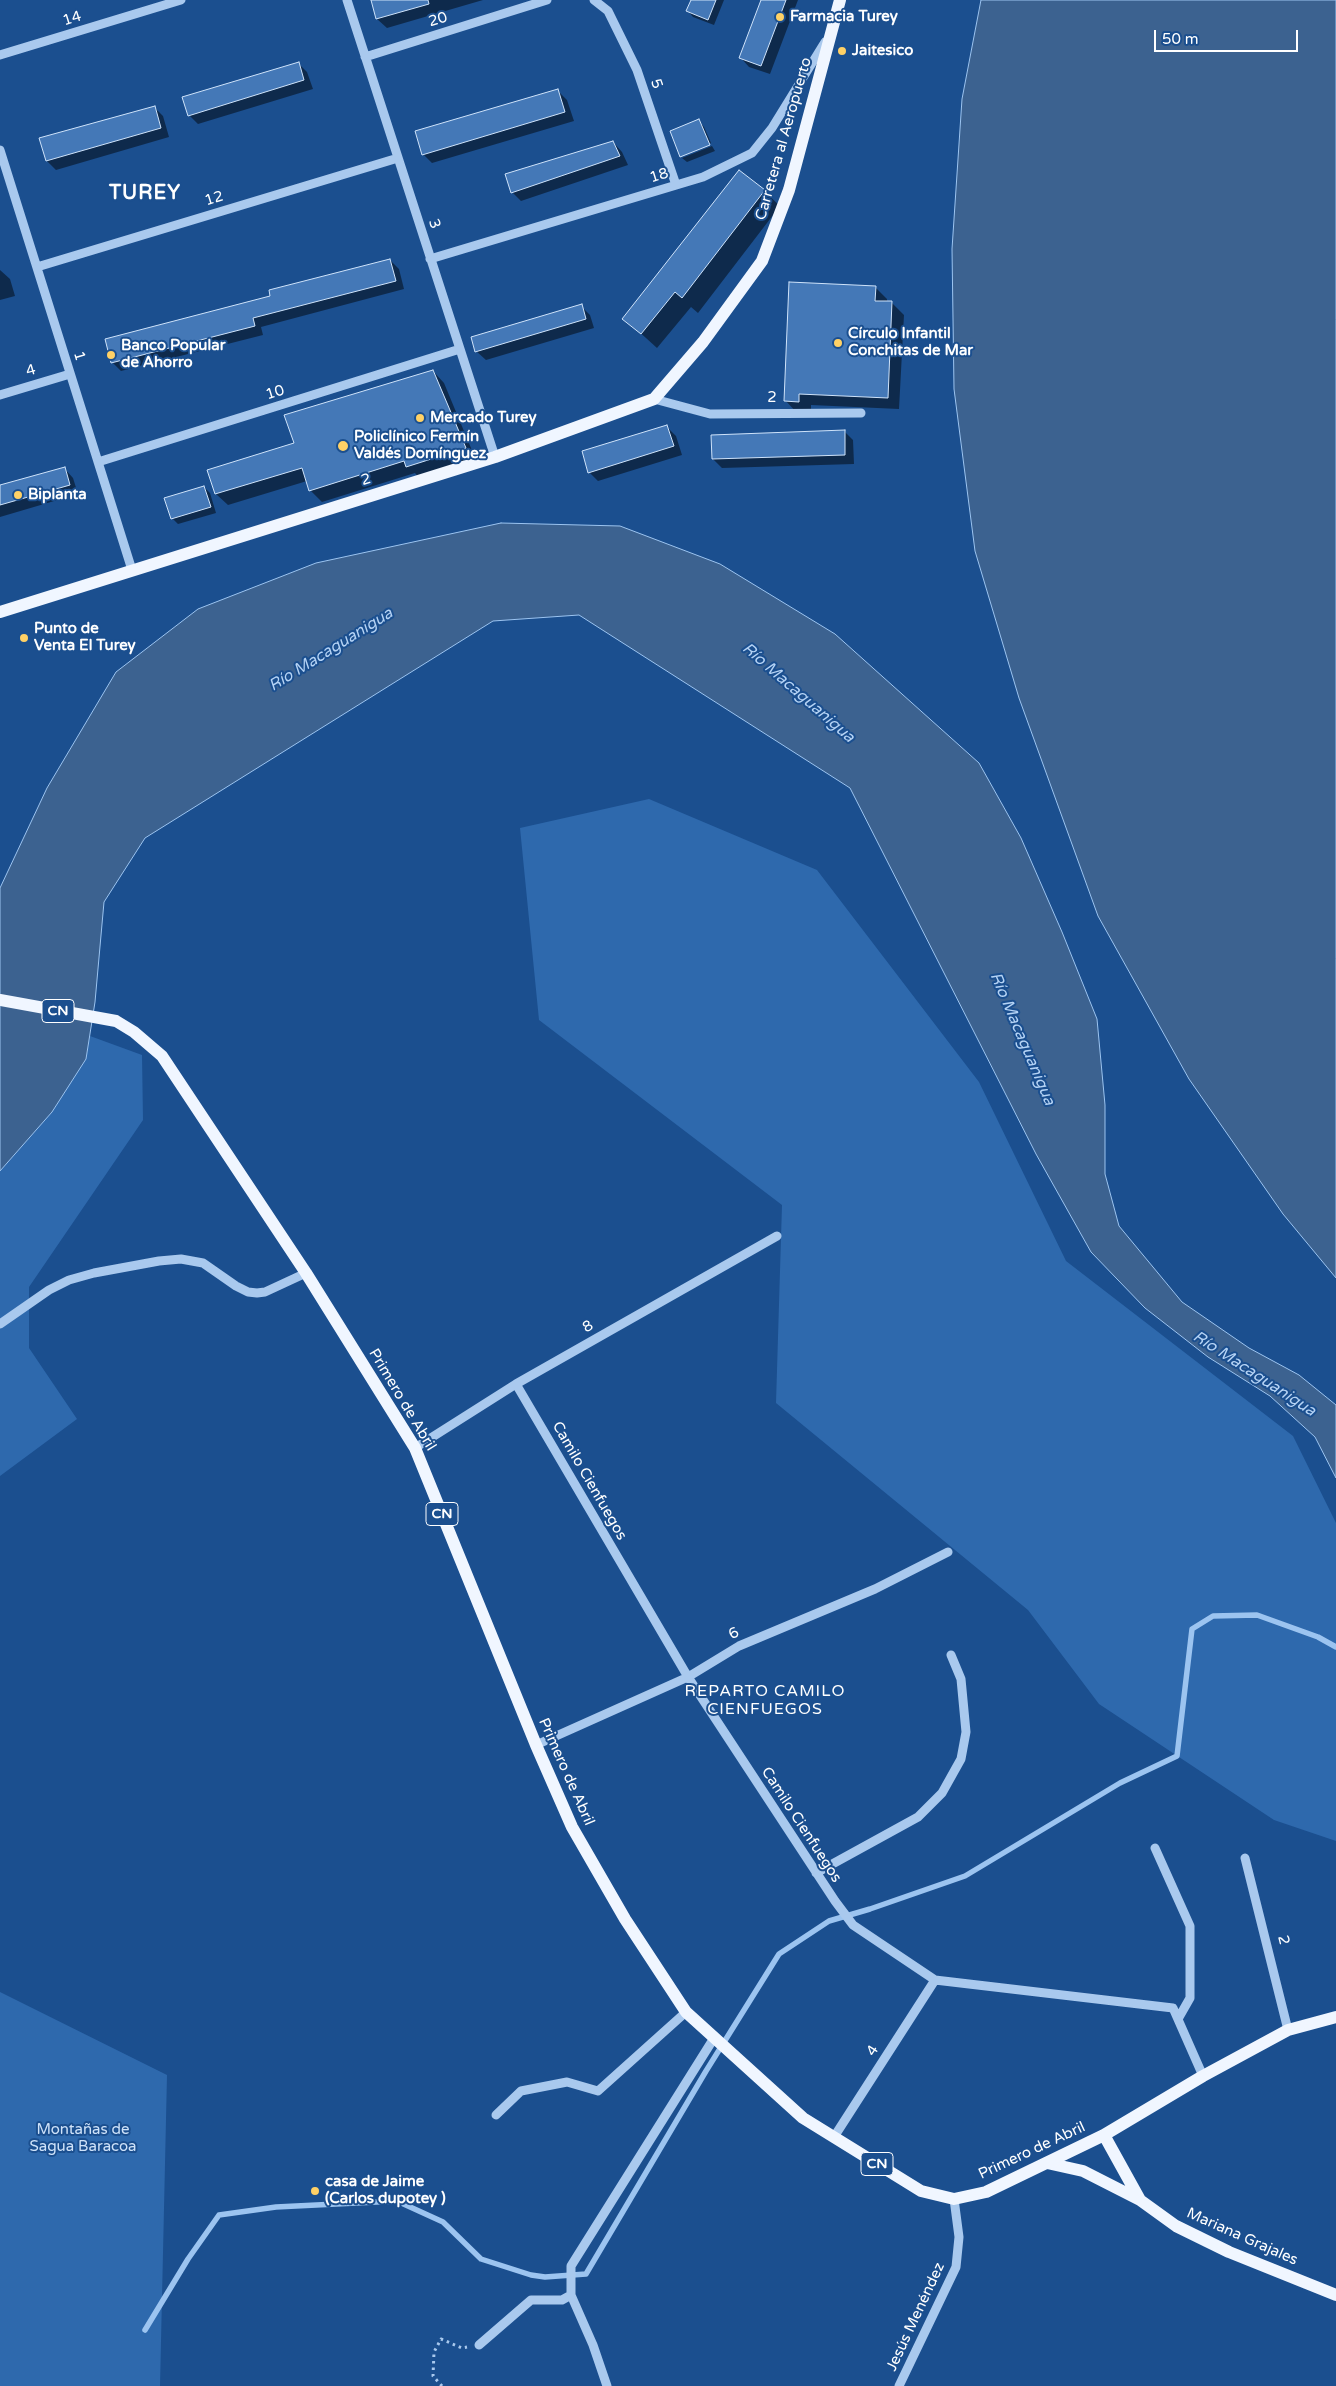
<!DOCTYPE html>
<html>
<head>
<meta charset="utf-8">
<style>
  body { margin:0 }
  #map { position:relative; width:1336px; height:2386px; overflow:hidden; background:#1b4f8f; font-family:"Varela Round",sans-serif }
  canvas { display:block }
  .scale { position:absolute; left:1154px; top:30px; width:144px; height:22px; box-sizing:border-box; border:2px solid #fff; border-top:0; padding-left:6px; font-size:15px; line-height:18px; white-space:nowrap; color:#fff; -webkit-text-stroke:4px #1b4f8f; paint-order:stroke }
</style>
</head>
<body>
<div id="map">
<canvas width="1336" height="2386"></canvas>
<div class="scale">50 m</div>
</div>
<script>
const ctx = document.querySelector('canvas').getContext('2d');
ctx.lineJoin = 'round';
function fill(path, color) {
  ctx.fillStyle = color;
  ctx.fill(path, 'evenodd');
}
function shape(rows) {
  const path = new Path2D();
  for (const r of rows) {
    path.moveTo(r[0], r[1]);
    for (let i = 2; i < r.length; i += 2) path.lineTo(r[i], r[i + 1]);
  }
  return path;
}
function trace(path, color, width, dash) {
  ctx.strokeStyle = color;
  ctx.lineWidth = width;
  ctx.lineCap = dash ? 'butt' : 'round';
  ctx.setLineDash(dash || []);
  ctx.stroke(path);
}
function write(font, color, halo, rows, align = 'center') {
  ctx.font = font + ' "Varela Round",sans-serif';
  ctx.lineWidth = 4;
  ctx.setLineDash([]);
  ctx.textBaseline = 'middle';
  ctx.strokeStyle = halo;
  ctx.fillStyle = color;
  for (const [text, x, y, turn = 0] of rows) {
    ctx.save();
    ctx.translate(x, y);
    ctx.rotate((+turn || 0) * Math.PI / 180);
    ctx.textAlign = isNaN(turn) ? turn : align;
    if (halo) ctx.strokeText(text, 0, 0);
    ctx.fillText(text, 0, 0);
    ctx.restore();
  }
}
fill(shape([
  [649,799,817,870,979,1082,1066,1261,1293,1436,1336,1523,1336,1841,1274,1820,1099,1704,1028,1610,776,1403,782,1205,539,1020,520,828],
  [90,1036,142,1055,143,1120,29,1287,29,1348,77,1419,0,1476,0,1171,52,1112,86,1059],
  [0,1992,167,2075,160,2386,0,2386]
]), '#2e69ad');
const water = shape([
  [981,0,1336,0,1336,1278,1283,1214,1189,1079,1098,916,1019,698,975,551,954,389,952,249,962,99,981,0],
  [501,523,620,526,720,564,835,634,979,763,1021,838,1062,932,1097,1019,1105,1105,1105,1174,1119,1226,1182,1302,1249,1348,1299,1375,1336,1405,1336,1478,1315,1437,1270,1396,1208,1357,1145,1308,1091,1252,1036,1154,850,788,579,615,493,621,145,838,104,902,95,1002,86,1059,52,1112,0,1171,0,888,47,788,116,672,198,609,316,563,501,523]
]);
fill(water, '#3c6290');
trace(water, '#9cc4f0', 1);
fill(shape([
  [372,0,483,0,387,28,377,19],
  [692,0,724,0,714,25,693,17,688,11],
  [762,0,798,0,770,74,749,67,740,57],
  [298,63,307,72,313,89,198,124,189,115],
  [558,91,567,100,574,121,432,163,423,154],
  [154,107,163,116,169,137,56,170,47,161,41,139],
  [699,121,704,127,711,143,682,155,682,157,681,156],
  [613,142,622,152,628,165,521,201,512,192],
  [712,146,715,151,687,162,682,158],
  [764,191,780,206,698,313,691,307,657,348,624,318],
  [390,260,399,269,404,289,261,327,263,335,121,371,112,362,272,297],
  [0,270,10,279,15,296,0,300],
  [875,287,887,299,887,302,892,303,904,315,899,409,811,405,811,413,797,413,785,400],
  [581,306,590,315,594,328,486,360,476,351],
  [433,371,444,383,476,460,419,478,415,473,322,502,310,490,307,481,228,505,216,494,209,470,295,444],
  [667,427,676,436,682,455,598,481,589,472],
  [844,431,853,440,854,464,722,468,713,459],
  [64,468,73,478,78,494,0,517,0,487],
  [204,487,210,493,216,513,178,524,172,518]
]), '#0007');
trace(shape([
  [145,2330,188,2259,219,2215,276,2207,397,2201,443,2222,481,2259,531,2275,545,2277,586,2274,706,2071,779,1954,829,1921,870,1909,965,1876,1120,1783,1177,1756,1192,1629,1213,1616,1257,1615,1318,1637,1336,1647]
]), '#9cc4f0', 5.5);
const building = shape([
  [371,0,428,0,429,4,376,19,371,0],
  [691,0,716,0,708,20,686,11,691,0],
  [761,0,786,0,761,66,739,58,761,0],
  [299,62,304,80,188,116,182,97,299,62],
  [558,89,565,112,422,155,415,131,558,89],
  [155,106,161,128,46,161,39,138,155,106],
  [699,119,710,145,680,157,670,131,699,119],
  [613,141,620,156,511,193,505,174,613,141],
  [739,170,765,190,682,298,675,292,641,334,622,319,739,170],
  [390,259,396,281,253,318,255,326,111,363,105,339,270,296,269,290,390,259],
  [789,282,876,286,875,301,892,301,888,398,799,394,799,402,784,401,789,282],
  [582,304,586,319,475,352,471,337,582,304],
  [433,370,466,448,406,467,404,461,309,491,302,468,215,494,207,470,294,443,284,415,433,370],
  [667,425,674,446,588,473,582,451,667,425],
  [845,430,845,455,712,459,711,435,845,430],
  [65,467,70,485,0,505,0,485,65,467],
  [204,486,211,507,171,519,164,498,204,486]
]);
fill(building, '#4478b7');
trace(building, '#cfe3fa', 1);
trace(shape([
  [442,2386,433,2376,434,2352,441,2339,462,2348,467,2347]
]), '#a9c9ee', 3, [2.5, 4]);
trace(shape([
  [347,0,495,457],
  [594,0,608,11,637,70,676,185],
  [0,55,181,0],
  [365,57,547,0],
  [0,150,132,570],
  [430,259,703,177,752,153,772,128,825,42],
  [37,267,398,158],
  [0,395,70,374],
  [654,399,710,414,861,413],
  [98,462,460,349],
  [0,1324,49,1290,69,1280,94,1273,159,1261,181,1259,203,1263,236,1286,248,1292,257,1293,265,1292,306,1273],
  [516,1384,688,1677,835,1901,853,1925,935,1980,1173,2008,1203,2076],
  [415,1448,516,1384,777,1236],
  [536,1745,688,1677,739,1646,875,1589,948,1552],
  [1155,1848,1190,1926,1190,1998,1178,2019],
  [1245,1858,1288,2030],
  [816,1873,918,1817,942,1793,961,1759,966,1732,961,1679,951,1655],
  [496,2115,521,2091,567,2082,598,2091,686,2012],
  [834,2137,935,1980],
  [479,2345,531,2300,562,2300,571,2295],
  [607,2386,593,2345,571,2295,571,2266,714,2038],
  [899,2386,956,2267,959,2237,954,2199]
]), '#a9c9ee', 9);
trace(shape([
  [0,612,495,457,654,399,703,342,762,261,789,190,840,0],
  [0,1000,116,1021,134,1032,162,1056,306,1273,415,1448,536,1745,572,1827,625,1919,686,2012,803,2118,921,2191,954,2199,986,2192,1104,2135,1203,2076,1288,2030,1336,2017],
  [1104,2135,1140,2200],
  [1047,2163,1083,2171,1140,2200,1176,2226,1229,2252,1336,2295]
]), '#f0f6ff', 12);
for (const [x, y, r, color] of [
  [780,17,5,"#ffd166"],
  [842,51,5,"#ffd166"],
  [838,343,5,"#ffd166"],
  [111,355,5,"#ffd166"],
  [420,418,5,"#ffd166"],
  [343,446,6,"#ffd166"],
  [18,495,5,"#ffd166"],
  [24,638,5,"#ffd166"],
  [315,2191,5,"#ffd166"]
]) {
  const dot = new Path2D();
  dot.arc(x, y, r, 0, 2 * Math.PI);
  ctx.fillStyle = color;
  ctx.fill(dot);
  trace(dot, '#1b4f8f', 2);
}
for (const [x, y, w] of [
  [58,1011,32],
  [442,1514,32],
  [877,2164,32]
]) {
  const box = new Path2D();
  box.roundRect(x - w / 2, y - 11.5, w, 23, 4);
  ctx.fillStyle = '#1b4f8f';
  ctx.fill(box);
  trace(box, '#fff', 1);
}
write('bold 14px', '#fff', null, [
  ["CN",58,1011],
  ["CN",442,1514],
  ["CN",877,2164]
]);
write('bold 15px', '#fff', '#1b4f8f', [
  ["Farmacia Turey",790,17],
  ["Jaitesico",852,51],
  ["Círculo Infantil",848,334],
  ["Conchitas de Mar",848,351],
  ["Banco Popular",121,346],
  ["de Ahorro",121,363],
  ["Mercado Turey",430,418],
  ["Policlínico Fermín",354,437],
  ["Valdés Domínguez",354,454],
  ["Biplanta",28,495],
  ["Punto de",34,629],
  ["Venta El Turey",34,646],
  ["casa de Jaime",325,2182],
  ["(Carlos dupotey )",325,2199]
], 'left');
write('15px', '#fff', '#1b4f8f', [
  ["14",72,19,-17],
  ["20",438,20,-17],
  ["5",656,84,71],
  ["Carretera al Aeropuerto",784,139,-74],
  ["18",659,176,-17],
  ["12",214,199,-17],
  ["3",434,224,72],
  ["1",79,356,73],
  ["4",31,371,-16],
  ["10",275,393,-17],
  ["2",772,398],
  ["2",366,480,-17],
  ["8",588,1327,-30],
  ["Primero de Abril",402,1400,59],
  ["Camilo Cienfuegos",589,1481,60],
  ["6",734,1634,-26],
  ["Primero de Abril",566,1772,66],
  ["Camilo Cienfuegos",801,1825,57],
  ["2",1283,1940,76],
  ["4",873,2051,-57],
  ["Primero de Abril",1032,2151,-25],
  ["Mariana Grajales",1242,2237,24],
  ["Jesús Menéndez",916,2317,-65]
]);
write('15px', '#cfe3fa', '#1b4f8f', [
  ["Montañas de",83,2130],
  ["Sagua Baracoa",83,2147]
]);
write('italic 16px', '#b5d3f5', '#1b4f8f', [
  ["Río Macaguanigua",331,650,-32],
  ["Río Macaguanigua",798,693,41],
  ["Río Macaguanigua",1022,1039,67],
  ["Río Macaguanigua",1254,1374,33]
]);
ctx.letterSpacing = '1px';
write('16px', '#fff', '#1b4f8f', [
  ["REPARTO CAMILO",765,1692],
  ["CIENFUEGOS",765,1710]
]);
ctx.letterSpacing = '0px';
ctx.letterSpacing = '1px';
write('bold 20px', '#fff', '#1b4f8f', [
  ["TUREY",145,194]
]);
ctx.letterSpacing = '0px';
</script>
</body>
</html>
